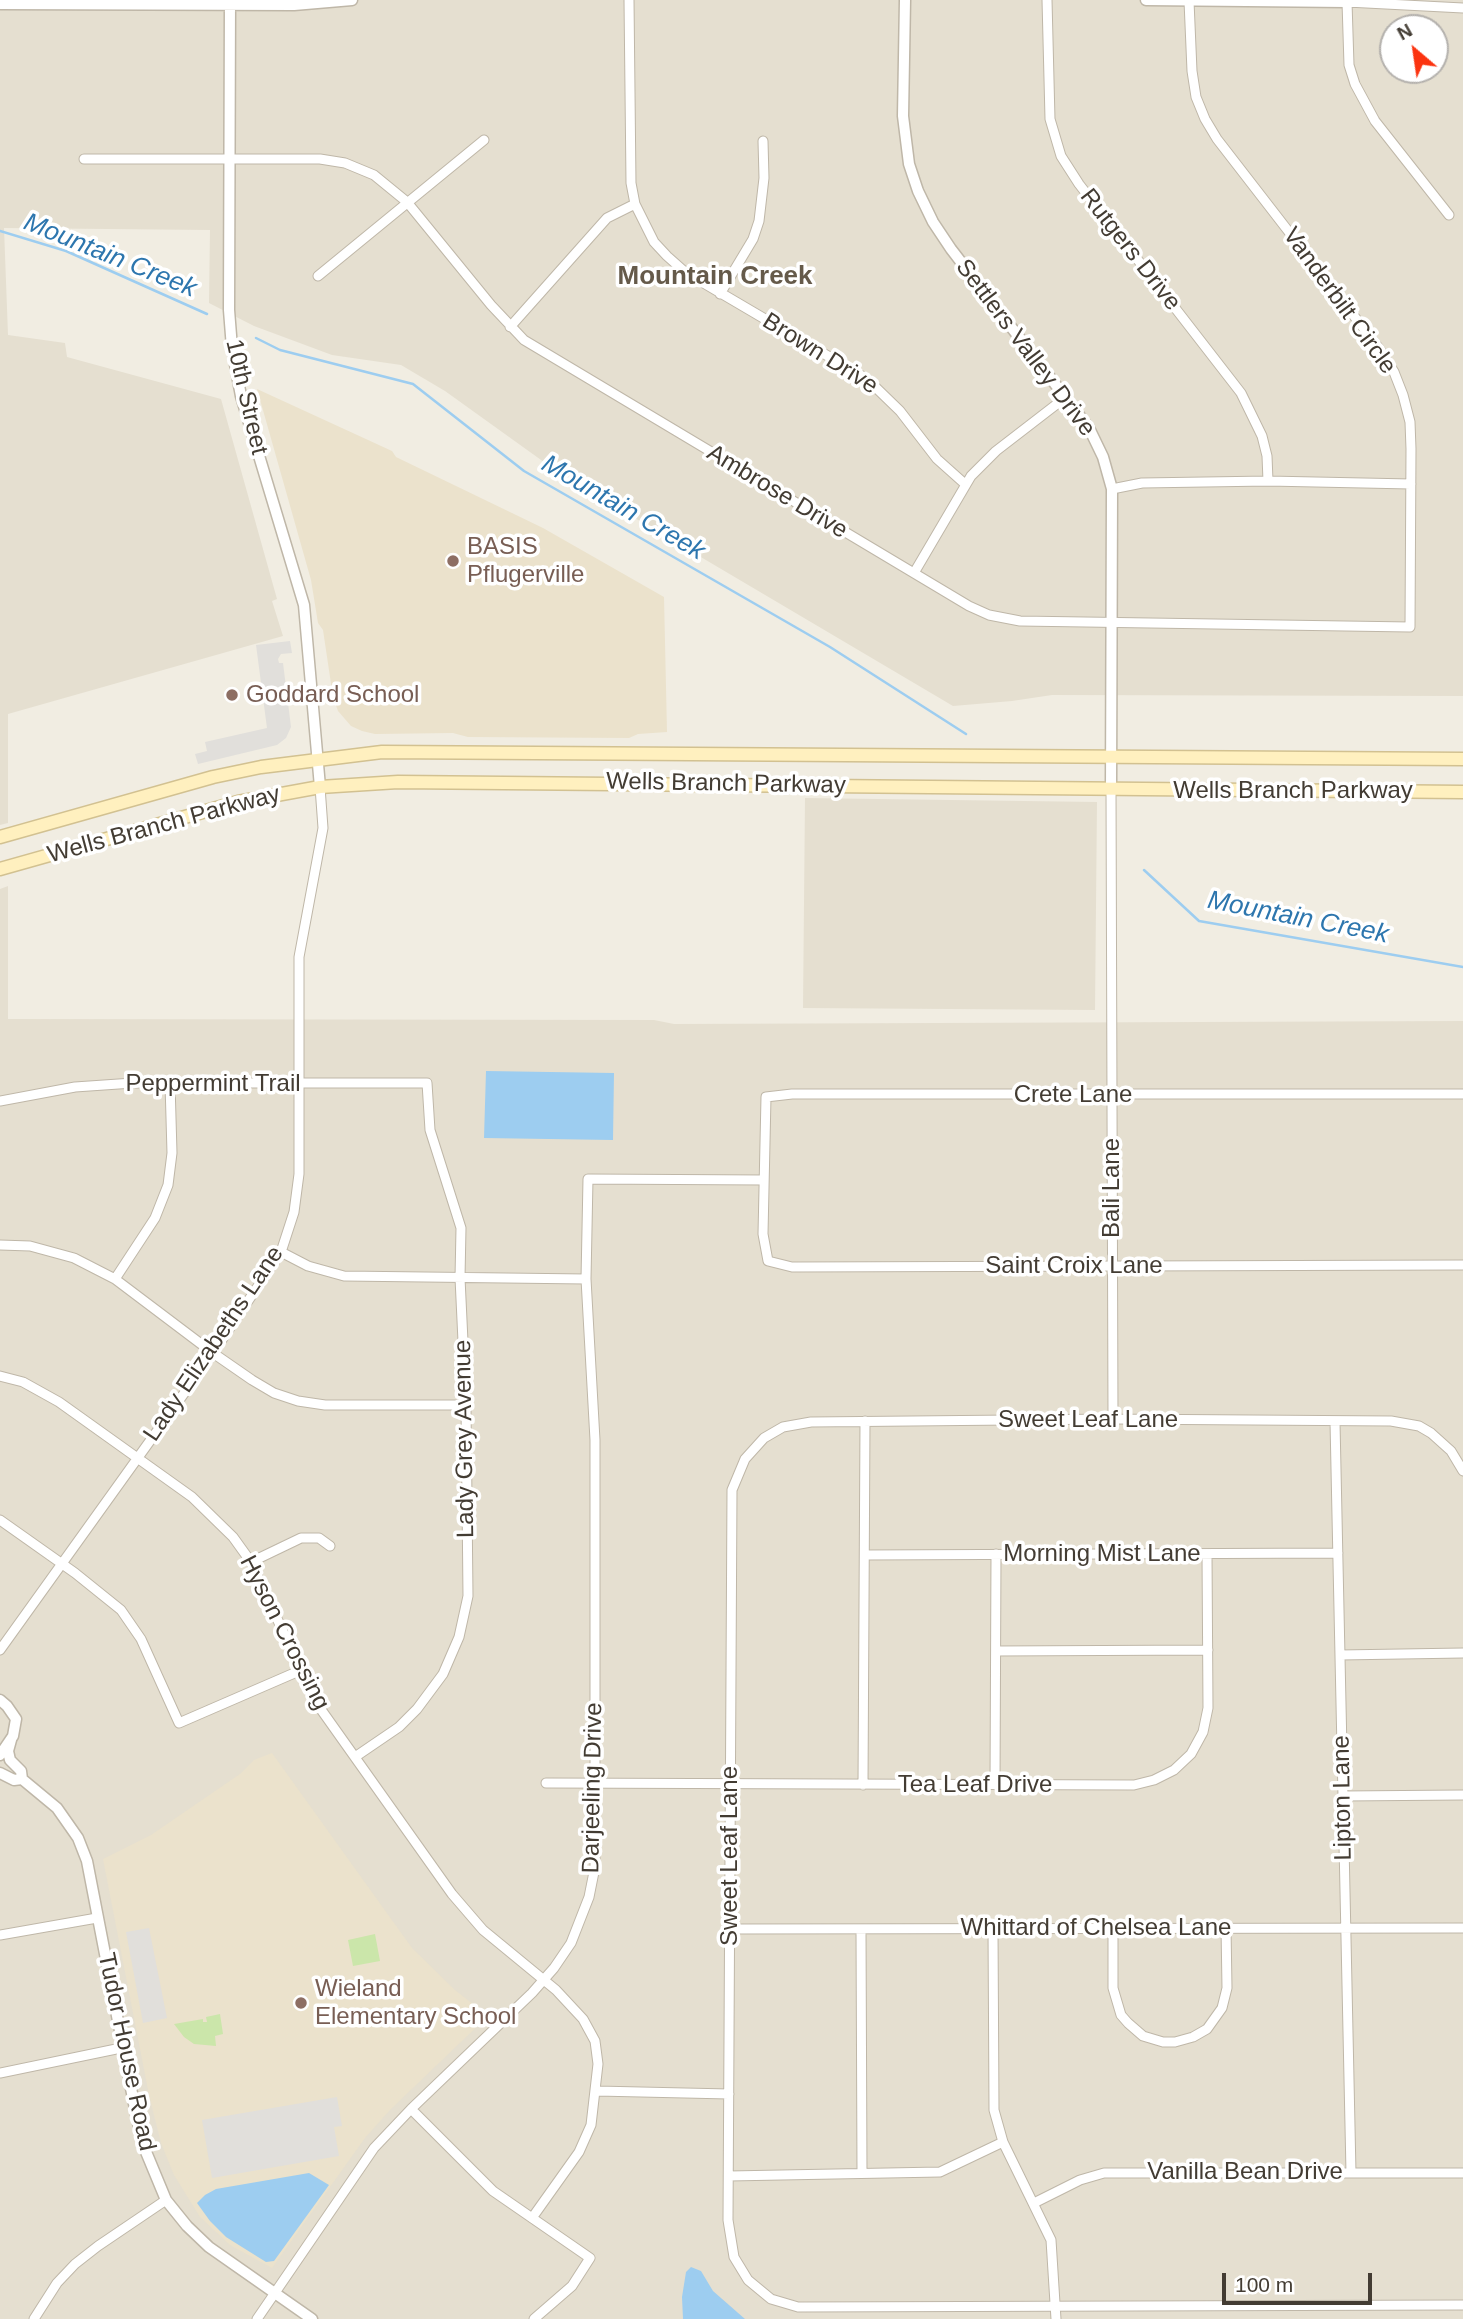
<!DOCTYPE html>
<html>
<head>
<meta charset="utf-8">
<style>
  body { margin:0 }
  #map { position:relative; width:1463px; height:2319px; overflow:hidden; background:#f1ede2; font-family:Helvetica,sans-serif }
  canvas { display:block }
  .north { position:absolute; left:1379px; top:14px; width:70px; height:70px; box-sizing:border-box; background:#fff; border:2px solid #b4b1ad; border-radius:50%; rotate:331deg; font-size:19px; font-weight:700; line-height:28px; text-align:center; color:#433c33 }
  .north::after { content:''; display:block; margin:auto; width:24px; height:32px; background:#fb3410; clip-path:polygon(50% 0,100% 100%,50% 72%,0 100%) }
  .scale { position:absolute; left:1222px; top:2273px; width:150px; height:32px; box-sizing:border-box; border:4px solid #433c33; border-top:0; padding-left:9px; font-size:21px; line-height:24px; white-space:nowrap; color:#433c33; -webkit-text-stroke:5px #fff; paint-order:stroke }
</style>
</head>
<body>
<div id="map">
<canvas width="1463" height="2319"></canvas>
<div class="north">N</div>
<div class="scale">100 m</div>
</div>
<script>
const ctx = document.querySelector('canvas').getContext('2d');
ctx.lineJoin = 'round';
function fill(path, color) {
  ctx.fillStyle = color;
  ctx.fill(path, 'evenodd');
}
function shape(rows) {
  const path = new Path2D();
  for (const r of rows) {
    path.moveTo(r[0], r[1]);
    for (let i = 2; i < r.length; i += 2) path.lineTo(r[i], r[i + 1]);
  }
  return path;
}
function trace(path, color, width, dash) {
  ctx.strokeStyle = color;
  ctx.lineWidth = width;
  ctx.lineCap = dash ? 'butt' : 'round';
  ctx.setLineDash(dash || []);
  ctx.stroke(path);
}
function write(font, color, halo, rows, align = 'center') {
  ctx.font = font + ' Helvetica,sans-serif';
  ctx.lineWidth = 7;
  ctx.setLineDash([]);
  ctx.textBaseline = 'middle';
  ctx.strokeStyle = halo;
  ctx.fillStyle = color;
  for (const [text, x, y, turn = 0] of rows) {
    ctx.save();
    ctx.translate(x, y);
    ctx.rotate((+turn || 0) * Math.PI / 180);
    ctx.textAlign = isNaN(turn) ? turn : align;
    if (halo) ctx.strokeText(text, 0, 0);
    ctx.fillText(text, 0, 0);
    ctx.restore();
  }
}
fill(shape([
  [0,0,1463,0,1463,696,1052,695,1012,701,953,706,562,475,445,391,401,365,332,355,254,326,209,303,210,230,4,228,8,335,65,343,67,357,221,399,277,599,272,601,283,636,8,714,8,823,0,825],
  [1393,28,1435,28,1435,70,1393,70],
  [805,798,1097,802,1095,1010,803,1008],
  [8,886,8,1019,654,1020,674,1024,1463,1021,1463,2319,0,2319,0,889]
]), '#e5dfd0');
fill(shape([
  [257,389,392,451,396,457,543,528,664,597,667,732,638,734,629,738,468,737,453,733,375,734,362,731,351,726,338,711,333,697,323,630,318,623,311,580],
  [272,1753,412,1948,455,1990,488,2016,390,2110,365,2138,272,2268,230,2245,200,2217,174,2175,161,2143,149,2095,103,1859,151,1835,240,1774,254,1760]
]), '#ebe2cc');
fill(shape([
  [375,1934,380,1961,353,1966,348,1940],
  [220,2014,223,2034,215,2036,216,2046,194,2044,184,2037,174,2024,203,2019,203,2022,207,2022,206,2017]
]), '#cbe6aa');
fill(shape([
  [290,641,292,653,281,654,278,659,279,663,283,663,291,727,286,738,277,745,198,764,195,754,207,751,205,742,267,728,256,645],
  [149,1928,167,2018,143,2023,126,1932],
  [337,2097,342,2126,334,2127,339,2156,212,2178,202,2120]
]), '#e1dfdb');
fill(shape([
  [486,1071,614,1073,613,1140,484,1138],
  [309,2173,329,2185,274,2261,266,2262,226,2237,210,2221,197,2203,205,2195,216,2189],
  [691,2267,701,2271,713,2291,745,2319,683,2319,682,2297,686,2272]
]), '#9dcdf0');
trace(shape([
  [0,231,66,251,207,314],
  [256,338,280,350,413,384,524,471,830,647,966,734],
  [1144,870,1199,921,1463,967]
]), '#9dcdf0', 2.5);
const minor = shape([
  [629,0,631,183,635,204,654,242,667,256,685,272,867,379,900,411,937,459,965,484],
  [1047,0,1050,119,1061,156,1079,184,1241,393,1262,436,1267,456,1268,481],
  [84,159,320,159,345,163,374,175,407,202,491,305,524,340,969,606,989,615,1020,621,1410,627,1411,449,1410,422,1403,395,1394,372,1378,347,1217,139,1205,119,1196,97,1192,71,1189,1],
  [1449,215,1375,121,1355,84,1349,65,1347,2,1463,8],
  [318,276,484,140],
  [720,294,753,239,759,221,764,178,763,141],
  [510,327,607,218,635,204],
  [1112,489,1142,483,1268,481,1411,484],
  [914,573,971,476,996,451,1066,397],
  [1111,789,1113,1419],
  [1463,1094,792,1094,766,1097,763,1234,768,1261,792,1267,1463,1265],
  [0,1101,75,1087,133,1083,427,1083,430,1130,461,1228,460,1278,466,1405,468,1596,459,1637,443,1674,417,1709,399,1727,355,1757],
  [0,1245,30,1246,74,1258,115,1279,213,1353,252,1380,274,1393,298,1401,325,1405,466,1405],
  [281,1252,308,1266,344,1276,586,1279],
  [115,1279,155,1218,168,1185,172,1153,170,1083],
  [0,1376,23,1382,59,1402,192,1497,233,1537,251,1562,315,1701,452,1894,483,1930,556,1990,583,2019,595,2041,598,2064,591,2125,579,2152,532,2218],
  [1335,1422,1351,2173],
  [1463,1471,1451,1451,1431,1433,1419,1426,1391,1421,1113,1419,811,1422,783,1427,764,1438,745,1459,732,1490,728,2220,734,2257,748,2280,771,2299,798,2307,1463,2305],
  [0,1520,75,1573,121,1610,141,1639,179,1723,299,1671],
  [865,1555,1338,1553],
  [251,1562,301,1538,319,1538,330,1546],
  [0,1650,213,1353,281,1252,294,1212,299,1174,299,957,323,828,320,787],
  [996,1651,1208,1650],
  [1340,1655,1463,1653],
  [546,1783,1134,1785,1154,1780,1174,1770,1191,1754,1203,1732,1208,1708,1207,1554],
  [863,1785,865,1421],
  [995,1785,996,1554],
  [1343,1796,1463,1795],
  [993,1928,994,2110,1003,2142,1051,2240,1056,2319],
  [1113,1928,1113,1988,1121,2015,1128,2023,1143,2036,1163,2042,1175,2042,1193,2037,1207,2029,1222,2008,1227,1988,1226,1927],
  [730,1929,1463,1928],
  [861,1930,862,2173],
  [0,1935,97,1918],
  [0,2073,121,2048],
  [597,2091,729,2094],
  [411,2109,493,2191,590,2258,572,2286,534,2319],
  [729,2176,940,2172,1003,2142],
  [1034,2203,1080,2180,1104,2173,1463,2173],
  [34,2319,57,2283,75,2264,98,2246,166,2200],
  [257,2319,374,2148,411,2109,532,1993,554,1968,571,1943,589,1897,595,1867,595,1440,586,1279,588,1179,764,1180]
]);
const tertiary = shape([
  [230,0,229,310,232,348,241,396,304,605,320,787],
  [905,0,903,116,909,164,918,191,933,222,951,249,1089,428,1103,457,1112,489,1111,789],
  [1146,0,1347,2],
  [0,4,294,5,352,0],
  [0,1700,7,1706,16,1719,13,1736,0,1755],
  [11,1740,8,1751,10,1760,21,1771,22,1779,57,1808,78,1838,87,1861,137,2119,144,2147,166,2200,187,2226,209,2247,312,2319],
  [0,1773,14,1780,22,1779]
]);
const secondary = shape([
  [0,837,213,777,261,767,382,752,1463,759],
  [0,869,238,802,320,787,398,782,1463,792]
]);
trace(minor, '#bfb7a8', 11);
trace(tertiary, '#bfb7a8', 13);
trace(secondary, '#d2c191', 15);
trace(minor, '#fff', 9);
trace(tertiary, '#fff', 10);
trace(secondary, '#fff0bf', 12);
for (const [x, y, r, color] of [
  [453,561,7,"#8d6e63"],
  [232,695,7,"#8d6e63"],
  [301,2003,7,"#8d6e63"]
]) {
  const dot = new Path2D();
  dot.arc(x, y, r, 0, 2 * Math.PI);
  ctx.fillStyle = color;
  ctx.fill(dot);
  trace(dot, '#fff', 2.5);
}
write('24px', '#433c33', '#fff', [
  ["Rutgers Drive",1130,250,52],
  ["Vanderbilt Circle",1339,301,54],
  ["Settlers Valley Drive",1025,348,53],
  ["Brown Drive",820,354,32],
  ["10th Street",246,397,77],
  ["Ambrose Drive",777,492,31],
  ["Wells Branch Parkway",726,784,1],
  ["Wells Branch Parkway",1293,791],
  ["Wells Branch Parkway",164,825,-15],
  ["Peppermint Trail",213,1084],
  ["Crete Lane",1073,1095],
  ["Bali Lane",1112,1188,-90],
  ["Saint Croix Lane",1074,1266],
  ["Lady Elizabeths Lane",214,1344,-56],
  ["Sweet Leaf Lane",1088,1420],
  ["Lady Grey Avenue",465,1439,-91],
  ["Morning Mist Lane",1102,1554],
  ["Hyson Crossing",284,1633,63],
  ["Tea Leaf Drive",975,1785],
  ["Darjeeling Drive",593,1788,-89],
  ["Lipton Lane",1343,1798,-91],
  ["Sweet Leaf Lane",730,1856,-90],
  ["Whittard of Chelsea Lane",1096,1928],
  ["Tudor House Road",126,2052,78],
  ["Vanilla Bean Drive",1245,2172]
]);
write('24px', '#785e54', '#fff', [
  ["BASIS",467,547],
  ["Pflugerville",467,575],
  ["Goddard School",246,695],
  ["Wieland",315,1989],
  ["Elementary School",315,2017]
], 'left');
write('italic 26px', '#2d76ae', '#fff', [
  ["Mountain Creek",110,256,22],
  ["Mountain Creek",623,508,30],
  ["Mountain Creek",1298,918,11]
]);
write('bold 26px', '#655a4a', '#fff', [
  ["Mountain Creek",715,277]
]);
</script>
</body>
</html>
